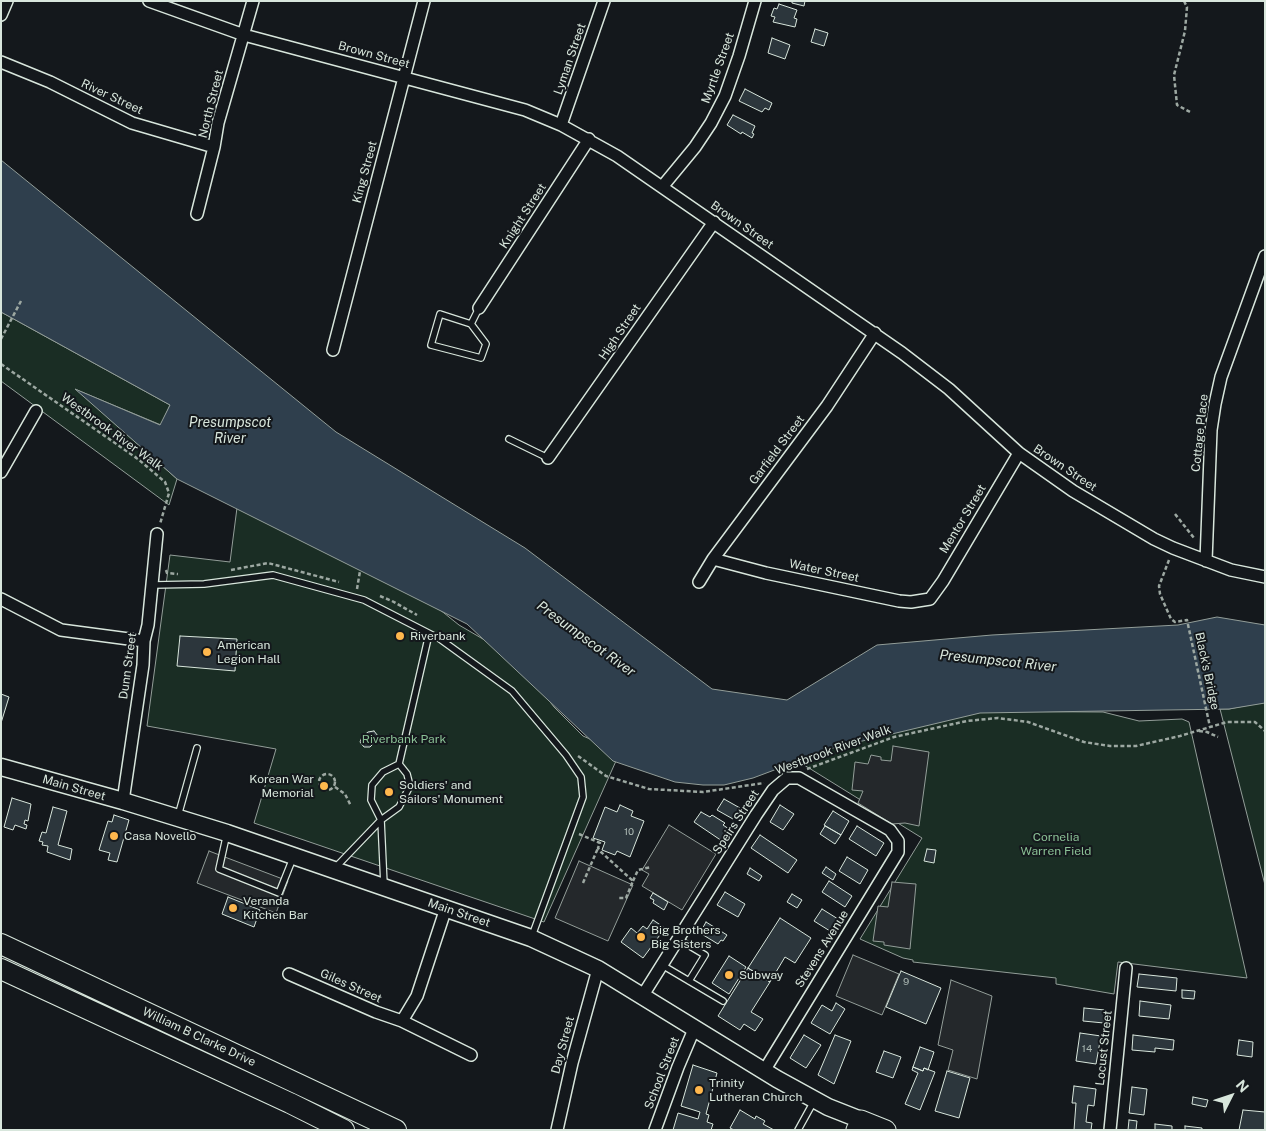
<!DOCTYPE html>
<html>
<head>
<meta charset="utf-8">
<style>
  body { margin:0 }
  #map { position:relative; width:1266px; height:1131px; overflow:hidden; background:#14181c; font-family:"Public Sans",sans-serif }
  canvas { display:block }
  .frame { position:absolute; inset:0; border:2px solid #d8e6dc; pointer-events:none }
  .north { position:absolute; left:1206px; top:1071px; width:50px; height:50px; -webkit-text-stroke:4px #14181c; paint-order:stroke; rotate:49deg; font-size:14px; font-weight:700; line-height:20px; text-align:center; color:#d8e6dc }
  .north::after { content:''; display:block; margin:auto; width:18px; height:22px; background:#d8e6dc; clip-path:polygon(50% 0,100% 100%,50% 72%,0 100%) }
</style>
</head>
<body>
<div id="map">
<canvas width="1266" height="1131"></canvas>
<div class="frame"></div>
<div class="north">N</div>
</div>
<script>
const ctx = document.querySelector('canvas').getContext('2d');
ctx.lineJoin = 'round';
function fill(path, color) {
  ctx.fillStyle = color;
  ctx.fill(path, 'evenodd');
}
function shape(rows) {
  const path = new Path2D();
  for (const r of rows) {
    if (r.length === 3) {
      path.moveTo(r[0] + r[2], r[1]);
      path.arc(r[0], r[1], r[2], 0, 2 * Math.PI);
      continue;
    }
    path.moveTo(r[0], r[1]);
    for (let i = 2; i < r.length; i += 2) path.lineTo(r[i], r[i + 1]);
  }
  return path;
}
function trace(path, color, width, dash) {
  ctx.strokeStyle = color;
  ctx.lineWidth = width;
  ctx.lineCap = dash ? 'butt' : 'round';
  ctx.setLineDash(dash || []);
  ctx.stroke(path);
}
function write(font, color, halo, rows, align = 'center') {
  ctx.font = font + ' "Public Sans",sans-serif';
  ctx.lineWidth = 4;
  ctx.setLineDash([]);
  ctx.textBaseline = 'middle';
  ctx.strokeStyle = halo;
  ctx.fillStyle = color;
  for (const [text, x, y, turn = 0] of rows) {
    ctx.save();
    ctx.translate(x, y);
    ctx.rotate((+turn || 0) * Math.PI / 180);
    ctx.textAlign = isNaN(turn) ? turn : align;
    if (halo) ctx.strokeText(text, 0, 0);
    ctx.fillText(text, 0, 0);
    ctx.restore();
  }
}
const green = shape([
  [1,312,170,405,161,425,77,390,177,479,169,505,1,381,1,312],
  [238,500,434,605,459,625,488,642,526,671,554,707,583,736,620,752,544,922,254,823,276,749,147,726,170,555,230,562,238,500],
  [1263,702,1265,703,1265,885,1220,709,1229,709,1263,702],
  [918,711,1103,712,1139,721,1182,719,1189,722,1247,978,1118,962,1114,994,1056,984,1056,978,913,962,913,960,903,958,860,939,922,838,796,760,918,711]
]);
fill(green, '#1a2d24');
trace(green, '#939e99', 1);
const parking = shape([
  [893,746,929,752,919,826,905,823,892,824,858,803,863,791,852,790,855,762,868,764,871,755,881,757,881,760,891,761,893,746],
  [669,825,716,854,682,910,642,886,649,874,642,870,669,825],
  [209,851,288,881,276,913,197,883,209,851],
  [579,861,633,885,608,941,555,918,579,861],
  [892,882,916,884,910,949,884,945,884,942,873,941,878,906,888,907,892,882],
  [853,955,899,974,882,1015,836,996,853,955],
  [951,980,992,996,977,1079,948,1070,953,1050,938,1045,951,980]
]);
fill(parking, '#24282b');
trace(parking, '#939e99', 1);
const water = shape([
  [1,160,336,432,525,548,712,689,787,700,877,645,992,635,1178,625,1217,617,1265,625,1265,703,1229,709,980,713,833,748,753,778,724,785,703,785,675,782,613,761,467,624,177,479,75,389,160,425,170,405,1,312,1,160]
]);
fill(water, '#2f3f4d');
trace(water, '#939e99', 1);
const building = shape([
  [792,1,805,1,804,6,792,3,792,1],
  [779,4,797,10,794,18,797,19,795,27,773,22,775,17,771,16,774,8,777,9,779,4],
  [815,29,828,33,824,46,811,42,815,29],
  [772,38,790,45,785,59,768,53,772,38],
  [745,89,772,103,769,110,765,108,762,112,739,101,745,89],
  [733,115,755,126,752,133,754,134,752,138,742,132,741,134,727,125,733,115],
  [180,636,237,639,235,671,177,666,180,636],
  [1,694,9,697,1,723,1,694],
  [374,731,378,736,375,742,370,747,364,747,360,742,362,737,368,732,374,731],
  [12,798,31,804,28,821,25,820,24,824,27,825,26,829,15,825,13,830,4,827,12,798],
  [724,799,740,808,733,819,717,810,724,799],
  [620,805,633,811,631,816,644,821,630,857,617,851,615,855,602,850,605,842,593,838,605,807,617,812,620,805],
  [780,805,794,814,783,830,770,822,780,805],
  [53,807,67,811,58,845,72,849,70,860,47,852,48,846,42,845,43,842,39,841,42,832,46,833,53,807],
  [833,811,849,821,841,835,824,825,833,811],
  [701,812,710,817,712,815,725,823,723,825,729,829,722,841,694,822,701,812],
  [114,815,129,820,117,862,108,860,110,853,99,850,108,821,112,822,114,815],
  [825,826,841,835,835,844,820,834,825,826],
  [857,826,884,843,876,856,849,839,857,826],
  [760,835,797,860,788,873,751,848,760,835],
  [927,849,936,850,934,863,924,861,927,849],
  [847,857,868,870,860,884,839,871,847,857],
  [826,867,836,874,833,880,822,873,826,867],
  [750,868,762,876,759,881,747,874,750,868],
  [829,881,852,896,845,907,822,892,829,881],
  [725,892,745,904,738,917,717,905,725,892],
  [653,893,668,902,664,910,653,903,654,900,650,898,653,893],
  [792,894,802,900,797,908,787,902,792,894],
  [228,897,260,910,254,927,222,914,228,897],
  [822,909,838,919,830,931,814,921,822,909],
  [780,918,811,938,795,963,785,957,770,982,748,968,780,918],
  [653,920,665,928,643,958,621,942,631,928,637,933,643,926,647,929,653,920],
  [706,922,727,935,723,941,721,940,718,944,700,933,706,922],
  [729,956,746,967,729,994,712,983,729,956],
  [748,968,770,982,751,1012,763,1019,755,1031,744,1024,740,1030,718,1016,748,968],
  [901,971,941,988,926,1024,886,1007,901,971],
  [1139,974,1177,978,1176,991,1137,987,1139,974],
  [1182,990,1195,991,1194,999,1182,998,1182,990],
  [1140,1001,1171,1005,1169,1019,1139,1016,1140,1001],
  [836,1003,845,1009,830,1034,811,1023,822,1005,832,1011,836,1003],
  [1084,1008,1105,1010,1104,1023,1083,1021,1084,1008],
  [1080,1033,1101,1036,1096,1064,1076,1061,1080,1033],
  [804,1035,821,1045,806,1068,790,1058,804,1035],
  [835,1035,851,1041,834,1084,818,1075,835,1035],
  [1133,1035,1174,1040,1173,1050,1155,1048,1155,1052,1132,1050,1133,1035],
  [1239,1040,1253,1042,1252,1057,1237,1055,1239,1040],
  [920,1047,934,1052,928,1070,924,1068,923,1071,913,1067,920,1047],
  [884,1051,901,1057,893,1078,876,1072,884,1051],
  [693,1065,717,1073,706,1114,709,1115,707,1122,713,1124,711,1130,673,1130,678,1113,698,1119,700,1112,681,1106,693,1065],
  [913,1067,923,1071,924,1068,935,1072,920,1110,905,1104,918,1073,912,1070,913,1067],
  [947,1071,970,1078,959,1118,935,1111,947,1071],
  [1074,1086,1096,1089,1094,1106,1088,1105,1086,1122,1092,1123,1091,1130,1074,1130,1076,1103,1072,1103,1074,1086],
  [1132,1087,1147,1089,1144,1115,1129,1113,1132,1087],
  [1193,1097,1208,1100,1206,1107,1192,1104,1193,1097],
  [740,1110,755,1119,756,1116,765,1121,763,1124,774,1130,734,1130,730,1128,740,1110],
  [1243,1110,1265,1112,1265,1130,1239,1130,1243,1110],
  [1129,1120,1137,1121,1136,1130,1128,1130,1129,1120],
  [1155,1124,1172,1126,1172,1130,1155,1130,1155,1124],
  [1185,1126,1202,1128,1202,1130,1185,1130,1185,1126]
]);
fill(building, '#2c363c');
trace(building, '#d8e6dc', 1);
const service = shape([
  [471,324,486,344,481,358,431,345,440,314,471,324,479,308],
  [509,439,548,458],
  [153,585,204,584,273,575,364,600,440,639,512,691,566,755,581,777,583,797,532,936],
  [178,816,197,748],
  [227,833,219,869,279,893,293,858],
  [335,868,381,820,371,800,372,785,383,772,399,764],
  [384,885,381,820,399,807,410,786,407,774,399,764,429,634],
  [678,939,705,955,689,981],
  [662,965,723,1001],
  [798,1130,814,1101]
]);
const minor = shape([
  [149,1,244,35,525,110,561,125,617,156,902,353,949,389,1019,453,1073,491,1154,539,1173,548,1231,570,1265,577],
  [1,15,7,1],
  [1,62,50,82,132,123,214,147],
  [561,125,604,1],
  [662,187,695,147,711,123,725,96,739,56,755,1],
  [197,214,214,147,218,123,253,1],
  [479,308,589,139],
  [333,350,424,1],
  [548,458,714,222],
  [1,472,36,411],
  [713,559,766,573,899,601,911,602,930,599,943,581,1019,453],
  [1206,561,1211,430,1215,404,1221,377,1265,256],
  [699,582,713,559,827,406,875,333],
  [1,599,61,630,144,641],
  [123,801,143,665,144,641,148,625,157,534],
  [289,974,376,1012,402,1021,471,1055],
  [643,995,756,815,773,790,787,778,799,778,890,830,898,841,898,852,764,1071],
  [402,1021,417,996,446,908],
  [557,1130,572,1063,598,969],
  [655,1130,678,1067,695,1027],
  [1110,1130,1126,968]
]);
const secondary = shape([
  [1,767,123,801,227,833,531,938,598,969,777,1079,828,1107,861,1120]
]);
const primary = shape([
  [856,1130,861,1120,886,1130]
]);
const trunk = shape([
  [1,944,396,1130],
  [1,969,290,1103,344,1130]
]);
trace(service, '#d8e6dc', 8);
trace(minor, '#d8e6dc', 14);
trace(secondary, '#d8e6dc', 19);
trace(primary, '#d8e6dc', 21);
trace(trunk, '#d8e6dc', 22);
trace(shape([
  [1184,1,1187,7,1185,31,1174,75,1177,105,1192,113],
  [1,339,21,301],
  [1,364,138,459,165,482,169,493,160,524],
  [1175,514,1194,538],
  [1169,560,1159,586,1160,594,1171,619,1175,622,1187,620,1210,727],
  [166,570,167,573,178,574],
  [231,570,268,563,339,582],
  [357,589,360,571],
  [380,596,392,601,417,615],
  [1199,731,1207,732,1218,737],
  [578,756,606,776,649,789,703,792,764,783],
  [807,769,894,737,967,721,998,718,1028,722,1084,742,1110,746,1136,746,1180,736,1227,722,1255,722,1265,731],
  [327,782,8],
  [335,787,345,794,351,806],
  [579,834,600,843,598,848,601,852,633,881,626,898,619,898],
  [633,881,638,870,651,867],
  [583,883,598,848]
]), '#9da8a2', 2.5, [4, 2.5]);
trace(service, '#14181c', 5.5);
trace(minor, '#14181c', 11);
trace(secondary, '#14181c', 16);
trace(primary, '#14181c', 19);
trace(trunk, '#14181c', 20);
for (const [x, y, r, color] of [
  [400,636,5,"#ffb74d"],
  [207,652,5,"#ffb74d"],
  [324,786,5,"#ffb74d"],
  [389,792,5,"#ffb74d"],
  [114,836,5,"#ffb74d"],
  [233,908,5,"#ffb74d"],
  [641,937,5,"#ffb74d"],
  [729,975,5,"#ffb74d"],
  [699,1090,5,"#ffb74d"]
]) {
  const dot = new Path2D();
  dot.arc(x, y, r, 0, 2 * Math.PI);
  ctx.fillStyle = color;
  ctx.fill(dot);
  trace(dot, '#14181c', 2);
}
write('10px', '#adbab4', null, [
  ["10",629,832],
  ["9",906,982],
  ["14",1087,1049]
]);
write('12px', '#d8e6dc', '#14181c', [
  ["Brown Street",374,55,15],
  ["Lyman Street",570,59,-71],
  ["Myrtle Street",718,68,-70],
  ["River Street",112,97,25],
  ["North Street",211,104,-76],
  ["King Street",365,172,-75],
  ["Knight Street",523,216,-57],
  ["Brown Street",742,225,35],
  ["High Street",620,332,-56],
  ["Westbrook River Walk",112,432,36],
  ["Cottage Place",1200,433,-84],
  ["Garfield Street",777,450,-53],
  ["Brown Street",1065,468,34],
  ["Mentor Street",963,519,-59],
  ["Water Street",824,571,12],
  ["Dunn Street",128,666,-82],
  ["Black's Bridge",1207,671,78],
  ["Westbrook River Walk",833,750,-20],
  ["Main Street",74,788,16],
  ["Speirs Street",736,822,-57],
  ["Main Street",459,913,19],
  ["Stevens Avenue",822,949,-58],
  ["Giles Street",351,986,24],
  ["William B Clarke Drive",199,1037,25],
  ["Day Street",563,1045,-75],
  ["Locust Street",1104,1048,-84],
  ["School Street",662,1073,-69]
]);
write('12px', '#d8e6dc', '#14181c', [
  ["Riverbank",410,636],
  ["American",217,645],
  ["Legion Hall",217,659],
  ["Korean War",314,779,"right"],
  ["Memorial",314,793,"right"],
  ["Soldiers' and",399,785],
  ["Sailors' Monument",399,799],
  ["Casa Novello",124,836],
  ["Veranda",243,901],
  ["Kitchen Bar",243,915],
  ["Big Brothers",651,930],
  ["Big Sisters",651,944],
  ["Subway",739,975],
  ["Trinity",709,1083],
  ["Lutheran Church",709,1097]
], 'left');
write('12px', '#8ac095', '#14181c', [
  ["Riverbank Park",404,739],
  ["Cornelia",1056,837],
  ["Warren Field",1056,851]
]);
write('italic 14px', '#d8e6dc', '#14181c', [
  ["Presumpscot",230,423],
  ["River",230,439],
  ["Presumpscot River",586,639,36],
  ["Presumpscot River",998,661,6]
]);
</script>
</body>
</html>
